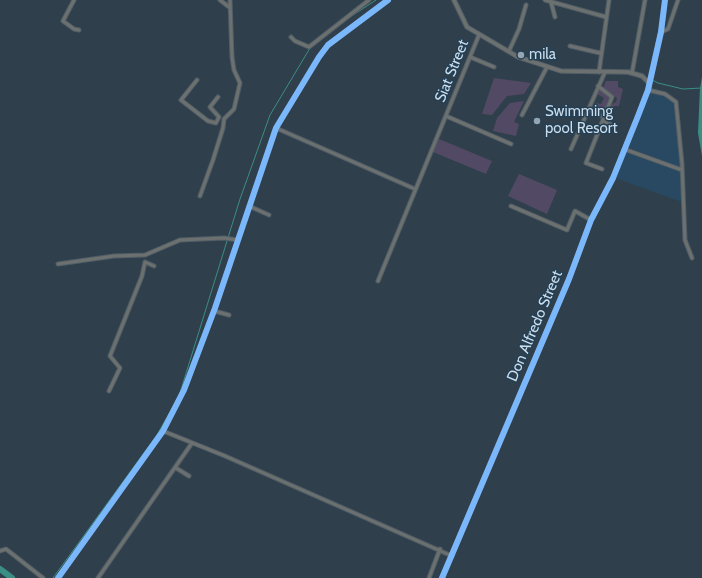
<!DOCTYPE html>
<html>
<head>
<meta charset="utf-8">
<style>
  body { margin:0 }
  canvas { display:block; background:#2f3f4b }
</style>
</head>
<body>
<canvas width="702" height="578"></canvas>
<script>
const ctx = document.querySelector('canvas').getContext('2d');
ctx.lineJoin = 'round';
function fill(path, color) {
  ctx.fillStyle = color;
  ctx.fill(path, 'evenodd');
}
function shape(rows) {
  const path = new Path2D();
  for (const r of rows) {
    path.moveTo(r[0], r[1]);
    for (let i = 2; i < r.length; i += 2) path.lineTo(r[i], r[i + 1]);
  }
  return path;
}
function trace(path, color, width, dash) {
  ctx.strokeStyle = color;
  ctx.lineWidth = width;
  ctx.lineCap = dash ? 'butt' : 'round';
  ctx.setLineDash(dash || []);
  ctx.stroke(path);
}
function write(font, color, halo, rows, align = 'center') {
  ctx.font = font + ' Cabin,sans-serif';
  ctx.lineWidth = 3;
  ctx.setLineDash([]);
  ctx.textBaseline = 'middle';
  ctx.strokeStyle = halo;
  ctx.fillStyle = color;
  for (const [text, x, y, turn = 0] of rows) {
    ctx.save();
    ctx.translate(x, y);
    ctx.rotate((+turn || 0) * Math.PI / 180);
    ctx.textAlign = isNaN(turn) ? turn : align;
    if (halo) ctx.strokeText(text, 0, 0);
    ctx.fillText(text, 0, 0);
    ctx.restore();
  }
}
fill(shape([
  [650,90,667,96,673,101,681,168,627,147],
  [627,150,681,171,682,202,615,178]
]), '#284961');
fill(shape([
  [494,78,531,83,524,94,507,96,492,115,482,114],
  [606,81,618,81,618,87,623,89,619,106,614,106,612,112,610,111,612,104,616,102,617,98,603,88],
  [600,89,611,98,603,115,590,110,596,103,601,104,604,98,597,94],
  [524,101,514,122,519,124,516,136,493,131,497,118,510,103],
  [439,139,492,161,486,174,433,152],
  [519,174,557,190,547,214,508,196]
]), '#524965');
fill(shape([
  [702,77,702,156,698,133,700,88]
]), '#3b8e83');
trace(shape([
  [344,21,376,0],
  [652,80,658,83,683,89,702,88],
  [53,578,157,435,179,396,240,199,270,115,310,48]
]), '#3b8e83', 1);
trace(shape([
  [0,569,12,578]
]), '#3b8e83', 6);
const minor = shape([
  [74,0,63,21,74,29,79,30],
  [220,0,229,7],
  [545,0,606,17],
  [551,2,555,17],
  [661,32,668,29,678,0],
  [291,37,295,41,309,47,369,0],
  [570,46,600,53],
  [509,51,519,29,526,5],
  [470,57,494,67],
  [599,72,609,0],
  [632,73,645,0],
  [197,80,181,100,208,121,216,123,219,117,210,107,218,97],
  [598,86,612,97,586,163,602,169],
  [648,90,665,94,676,102,682,164,685,240,692,258],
  [588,110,604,117],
  [522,115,547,67],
  [446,116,511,144],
  [603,121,612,125],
  [276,128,415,189],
  [571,149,605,72],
  [624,149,682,170],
  [200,196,213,160,223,128,224,119,234,109,240,83,234,70,232,57,230,0],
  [249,206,269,215],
  [511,206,567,230,575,211,591,220],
  [58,264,114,256,145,255,180,240,224,238,238,240],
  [378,281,479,35],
  [214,311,229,315],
  [109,391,120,368,110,356,142,276,145,262,154,266],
  [163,431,225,456,452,556],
  [176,468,189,476],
  [0,551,6,549,43,578],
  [58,578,163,431,184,390,215,308,276,128,319,57,328,45,388,0],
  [98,578,192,443],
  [429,578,440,549]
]);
const tertiary = shape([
  [454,0,467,27,518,57,561,71,628,72,642,76,649,83],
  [442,578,569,279,591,220,613,178,638,116,648,90,661,32,665,0]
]);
trace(minor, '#515e68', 5);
trace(tertiary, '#515e68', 5.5);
trace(minor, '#6c706e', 3);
trace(tertiary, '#6c706e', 3.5);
trace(shape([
  [58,578,163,431,184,390,215,308,276,128,319,57,328,45,388,0],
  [442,578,569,279,591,220,613,178,638,116,648,90,661,32,665,0]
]), '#7ab7fb', 6);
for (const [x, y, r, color] of [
  [521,55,4,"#95a5b2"],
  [537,121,4,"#95a5b2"]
]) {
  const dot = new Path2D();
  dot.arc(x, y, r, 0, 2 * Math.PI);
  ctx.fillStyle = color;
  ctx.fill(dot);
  trace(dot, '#244056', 1.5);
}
write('15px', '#ccdce9', '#244056', [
  ["mila",529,55],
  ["Swimming",545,112],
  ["pool Resort",545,129]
], 'left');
write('15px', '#ccdce9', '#244056', [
  ["Siat Street",452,71,-68],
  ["Don Alfredo Street",535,326,-67]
]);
</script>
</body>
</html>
